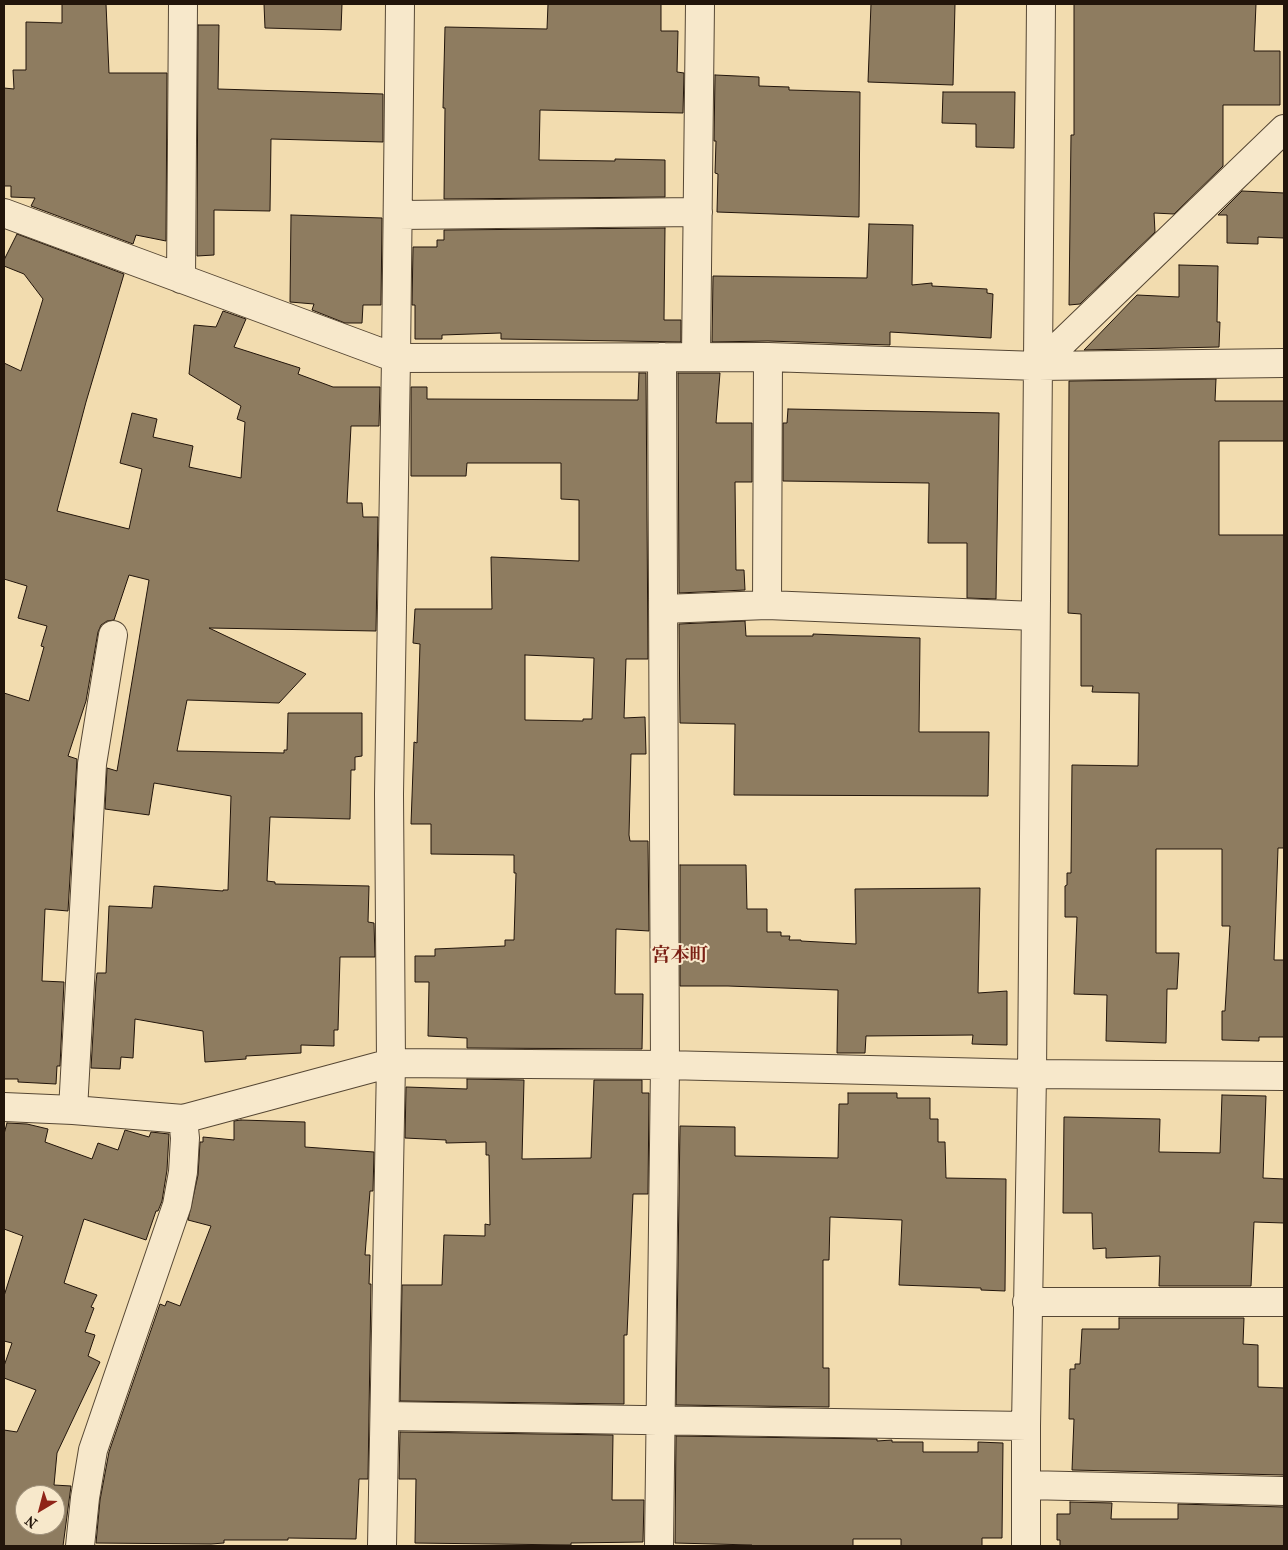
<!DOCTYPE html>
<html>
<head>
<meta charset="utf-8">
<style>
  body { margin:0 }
  #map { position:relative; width:1288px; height:1550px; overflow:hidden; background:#f2dcaf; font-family:"IM FELL French Canon",serif }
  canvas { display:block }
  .frame { position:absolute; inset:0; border:5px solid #22150b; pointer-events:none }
  .north { position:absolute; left:15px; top:1485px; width:50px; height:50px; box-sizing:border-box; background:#f7e8cb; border:1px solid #a2947e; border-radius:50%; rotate:217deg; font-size:14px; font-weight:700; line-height:20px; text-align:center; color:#22150b }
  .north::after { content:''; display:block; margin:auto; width:18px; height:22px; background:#8f2418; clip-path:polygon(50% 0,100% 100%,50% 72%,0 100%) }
</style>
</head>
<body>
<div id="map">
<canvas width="1288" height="1550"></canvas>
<div class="frame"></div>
<div class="north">N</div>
</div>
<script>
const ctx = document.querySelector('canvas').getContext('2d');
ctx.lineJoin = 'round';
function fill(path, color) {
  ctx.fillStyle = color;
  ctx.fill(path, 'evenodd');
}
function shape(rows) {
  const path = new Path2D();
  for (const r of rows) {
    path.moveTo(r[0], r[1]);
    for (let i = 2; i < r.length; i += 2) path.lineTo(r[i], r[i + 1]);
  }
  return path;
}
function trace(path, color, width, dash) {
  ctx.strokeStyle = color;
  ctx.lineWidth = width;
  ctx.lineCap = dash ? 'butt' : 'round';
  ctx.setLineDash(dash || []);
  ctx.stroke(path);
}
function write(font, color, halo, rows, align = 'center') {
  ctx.font = font + ' "IM FELL French Canon","Noto Serif JP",serif';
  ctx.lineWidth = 4;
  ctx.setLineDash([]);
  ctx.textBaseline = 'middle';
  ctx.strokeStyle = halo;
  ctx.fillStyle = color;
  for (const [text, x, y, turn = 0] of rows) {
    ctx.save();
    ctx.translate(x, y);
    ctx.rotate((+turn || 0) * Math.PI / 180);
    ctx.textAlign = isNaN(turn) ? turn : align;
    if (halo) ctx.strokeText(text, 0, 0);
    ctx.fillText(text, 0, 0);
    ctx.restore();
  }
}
const building = shape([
  [62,4,106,4,109,73,167,73,166,241,136,235,133,244,31,206,35,198,11,197,11,186,4,186,4,88,14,89,13,70,26,70,26,22,62,23,62,4],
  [264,4,342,4,341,30,265,28,264,4],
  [548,4,661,4,661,31,678,31,677,72,684,73,683,113,540,110,539,160,615,161,615,159,665,160,665,197,444,199,445,108,443,108,445,27,547,29,548,4],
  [871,4,955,4,953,85,868,82,871,4],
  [1074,4,1256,4,1254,51,1280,51,1280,105,1223,105,1223,166,1174,214,1154,213,1155,232,1080,304,1069,305,1071,135,1074,135,1074,4],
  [198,25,219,25,218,89,383,94,383,142,271,139,270,211,214,210,214,255,197,256,198,25],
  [715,75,759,77,759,86,789,87,789,90,860,92,859,217,717,212,718,174,715,173,716,141,714,141,715,75],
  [943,92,1015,92,1014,148,976,147,976,124,942,123,943,92],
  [1242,191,1284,193,1284,238,1258,237,1258,244,1227,243,1227,215,1218,215,1242,191],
  [291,215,382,218,381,305,363,305,362,323,345,323,312,310,314,304,290,302,291,215],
  [869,224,913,225,912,285,932,283,932,286,987,289,987,293,993,294,991,338,890,332,890,345,768,341,712,342,713,276,867,278,869,224],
  [665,228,664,320,681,320,681,342,501,339,501,333,442,335,442,339,415,339,415,305,412,305,413,247,437,247,437,240,444,240,444,230,665,228],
  [17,234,124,274,86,402,57,511,129,529,142,469,120,463,132,413,157,419,153,437,193,446,189,467,241,478,245,422,237,419,241,406,189,374,194,325,216,327,223,311,246,319,234,347,300,368,298,374,333,387,380,387,379,426,351,426,347,503,362,503,363,517,378,517,376,631,209,628,306,674,279,703,187,700,177,751,284,753,284,750,287,750,288,713,362,713,362,756,355,757,355,770,351,770,350,819,270,817,267,881,275,882,275,884,369,886,368,922,374,923,375,957,340,957,338,1030,334,1030,334,1046,301,1045,301,1053,246,1056,246,1059,205,1062,203,1031,135,1019,133,1058,121,1057,120,1069,91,1068,96,982,97,973,106,973,109,906,152,908,154,886,223,891,223,890,228,890,231,796,154,783,149,815,105,809,107,768,117,771,149,580,129,575,114,620,107,621,101,625,98,632,86,701,68,756,77,759,68,911,45,909,42,981,64,982,60,1066,57,1066,56,1084,18,1082,18,1079,4,1079,4,693,29,701,44,647,41,646,47,626,18,618,27,586,4,579,4,363,21,371,43,299,24,274,4,266,4,260,17,234],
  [1179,265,1218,266,1217,322,1220,322,1219,347,1084,350,1137,295,1179,297,1179,265],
  [639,373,646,373,648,659,626,659,624,718,645,717,646,754,631,754,629,835,630,841,648,841,649,931,616,929,615,994,643,994,642,1049,467,1048,467,1038,428,1036,429,982,415,982,415,956,435,956,435,949,505,946,505,940,514,940,516,873,514,873,514,855,431,854,431,824,411,824,414,742,417,743,420,644,413,643,415,609,492,609,491,557,579,561,579,500,561,499,561,463,467,463,466,476,411,476,411,387,427,387,427,399,638,400,639,373],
  [525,655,594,658,592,719,583,719,583,721,525,720,525,655],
  [678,373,720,373,716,423,752,423,752,482,735,482,736,570,744,570,745,590,679,593,678,373],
  [1216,379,1215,401,1284,401,1284,441,1219,441,1219,535,1284,535,1284,848,1278,848,1274,960,1284,960,1284,1037,1259,1037,1259,1041,1222,1040,1222,1011,1225,1011,1230,926,1222,926,1222,849,1156,849,1156,953,1179,953,1177,989,1167,989,1166,1043,1106,1041,1107,995,1074,994,1077,917,1065,917,1065,886,1067,885,1067,873,1071,873,1072,765,1138,766,1139,693,1092,692,1093,686,1081,686,1081,614,1068,613,1069,381,1216,379],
  [788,409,999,413,996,599,967,598,967,543,928,543,929,483,783,481,783,423,787,423,788,409],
  [745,621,746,636,813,636,813,634,920,638,919,732,989,732,988,796,734,795,735,724,680,723,679,624,745,621],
  [680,865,746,865,747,909,767,909,767,932,781,932,781,936,790,936,789,940,801,940,801,941,856,944,855,889,980,888,978,993,1007,991,1007,1045,972,1044,973,1035,866,1036,865,1053,837,1053,838,990,728,986,680,986,680,865],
  [467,1079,524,1080,522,1159,591,1158,594,1080,642,1080,642,1093,649,1093,648,1194,633,1194,627,1335,624,1335,624,1404,400,1401,402,1285,442,1285,444,1235,485,1236,485,1224,490,1225,489,1155,486,1155,486,1142,446,1143,446,1140,405,1138,406,1087,467,1089,467,1079],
  [848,1093,897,1093,897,1098,930,1098,930,1119,938,1119,938,1142,945,1142,946,1178,1006,1179,1005,1291,981,1290,981,1288,899,1285,902,1220,830,1217,829,1260,823,1260,823,1368,829,1368,829,1407,676,1405,680,1126,735,1127,735,1156,838,1158,839,1104,848,1104,848,1093],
  [1222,1095,1266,1096,1263,1178,1284,1179,1284,1223,1254,1222,1251,1286,1159,1286,1160,1256,1106,1258,1106,1248,1093,1249,1092,1213,1063,1213,1064,1117,1160,1119,1159,1152,1220,1153,1222,1095],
  [241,1120,305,1122,305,1147,374,1152,373,1191,370,1191,365,1255,370,1255,369,1284,371,1284,368,1479,359,1479,356,1539,288,1538,288,1540,224,1540,224,1543,211,1544,96,1543,100,1500,109,1452,160,1304,165,1306,167,1301,180,1306,211,1226,188,1220,198,1175,200,1142,203,1142,203,1137,234,1140,234,1121,241,1120],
  [7,1123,27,1124,48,1129,45,1142,92,1159,98,1143,118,1150,125,1130,149,1137,151,1132,169,1134,167,1170,162,1201,158,1211,156,1211,146,1240,84,1219,64,1283,97,1295,91,1307,94,1308,85,1332,95,1335,88,1356,100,1362,57,1453,54,1485,71,1486,63,1546,4,1546,4,1430,17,1432,36,1390,4,1378,4,1366,12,1343,4,1341,4,1296,23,1236,4,1229,4,1134,7,1123],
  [25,1495,55,1495,55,1525,25,1525,25,1495],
  [1119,1318,1244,1318,1243,1344,1258,1345,1258,1387,1284,1388,1284,1475,1072,1470,1074,1419,1069,1419,1070,1369,1075,1369,1075,1364,1080,1364,1082,1329,1119,1329,1119,1318],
  [400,1432,613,1435,612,1500,644,1500,643,1542,571,1543,571,1545,415,1543,416,1479,399,1479,400,1432],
  [676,1436,877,1439,877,1441,892,1440,892,1442,923,1442,923,1452,978,1452,978,1442,1003,1443,1002,1538,982,1538,982,1546,901,1546,901,1539,853,1539,853,1546,752,1546,752,1545,675,1543,676,1436],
  [1070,1502,1112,1503,1111,1519,1178,1519,1178,1504,1284,1507,1284,1546,1060,1546,1060,1540,1057,1540,1057,1514,1070,1514,1070,1502]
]);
fill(building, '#8e7c60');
trace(building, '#22150b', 1);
const minor = shape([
  [4,213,396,358,768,357,1038,366,1284,363],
  [398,215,698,212],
  [181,279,183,4],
  [696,357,700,4],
  [1038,366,1284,129],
  [767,605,768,357],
  [663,609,767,605,1035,616],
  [4,1107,73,1110,183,1119,391,1063,665,1065,1032,1074,1284,1076],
  [73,1110,92,764,113,635],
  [1027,1302,1284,1302],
  [385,1416,1026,1426],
  [1026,1485,1284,1491],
  [80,1546,85,1498,93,1450,177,1205,183,1172,185,1138,183,1119],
  [382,1546,391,1063,389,794,396,358,400,4],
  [659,1546,665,1065,662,357],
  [1026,1546,1026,1426,1032,1074,1041,4]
]);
trace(minor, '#564734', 30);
trace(minor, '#f7e8cb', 28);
write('bold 19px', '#7a1f14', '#f7e8cb', [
  ["宮本町",680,956]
]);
</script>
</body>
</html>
